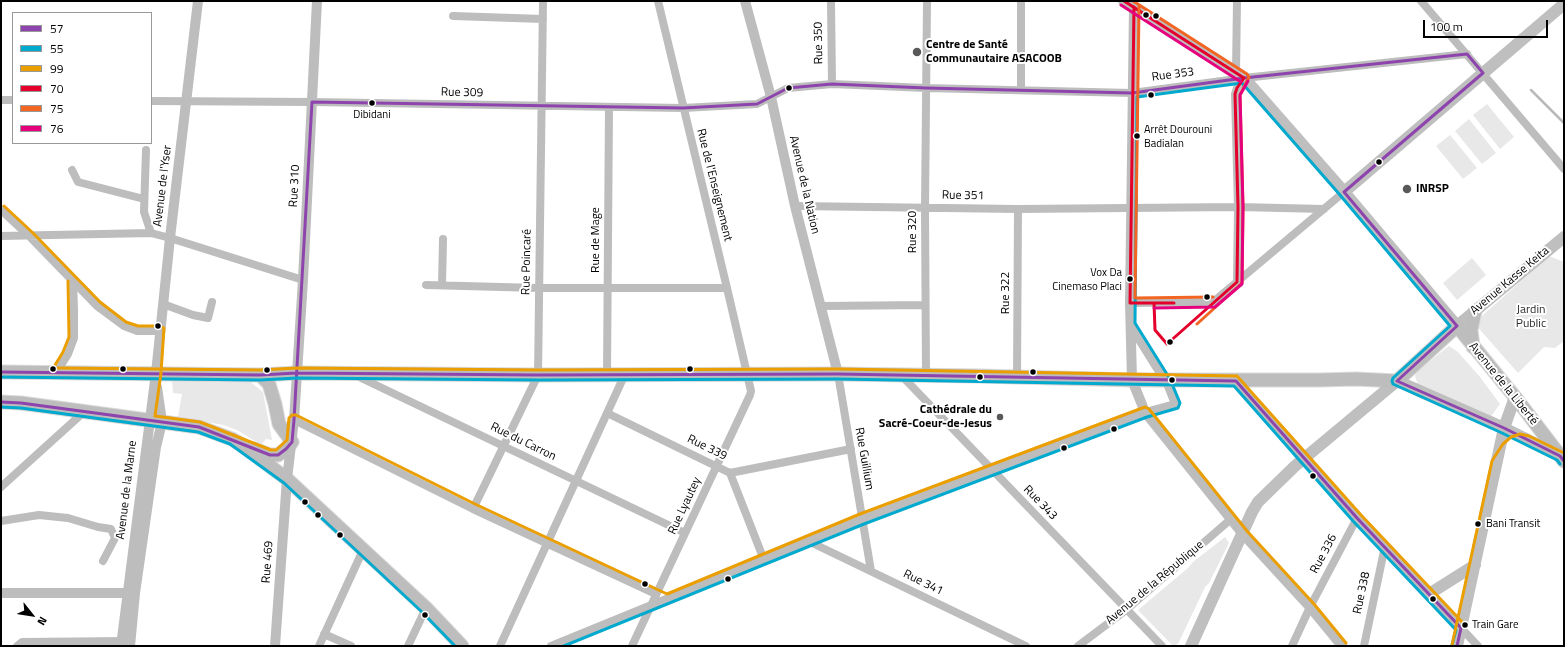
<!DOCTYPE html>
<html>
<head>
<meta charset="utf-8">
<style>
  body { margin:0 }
  #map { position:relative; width:1565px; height:647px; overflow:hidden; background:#fff; font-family:"Titillium Web",sans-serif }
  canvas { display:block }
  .frame { position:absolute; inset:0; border:2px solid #000; pointer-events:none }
  .legend { position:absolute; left:12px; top:12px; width:140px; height:132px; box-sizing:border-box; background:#fff; border:1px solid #999; margin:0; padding:5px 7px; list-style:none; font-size:12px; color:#000 }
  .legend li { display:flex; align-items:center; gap:8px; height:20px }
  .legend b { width:20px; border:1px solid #999 }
  .north { position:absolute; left:12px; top:595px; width:40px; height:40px; -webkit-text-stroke:3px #fff; paint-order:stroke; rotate:120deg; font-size:11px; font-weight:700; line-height:16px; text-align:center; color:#000 }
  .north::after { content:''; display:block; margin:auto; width:14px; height:18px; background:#000; clip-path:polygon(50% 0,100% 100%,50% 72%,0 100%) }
  .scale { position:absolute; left:1423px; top:20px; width:125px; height:18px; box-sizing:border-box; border:2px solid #000; border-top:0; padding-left:5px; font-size:12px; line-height:14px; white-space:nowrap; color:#000; -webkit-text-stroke:3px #fff; paint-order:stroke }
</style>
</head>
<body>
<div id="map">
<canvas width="1565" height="647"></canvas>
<div class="frame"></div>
<ul class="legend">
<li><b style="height:5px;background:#8e44ad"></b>57</li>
<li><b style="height:5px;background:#00a9ce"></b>55</li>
<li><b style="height:5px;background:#eb9e00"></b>99</li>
<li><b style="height:5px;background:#e4002b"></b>70</li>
<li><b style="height:5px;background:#f26522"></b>75</li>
<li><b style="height:5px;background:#e5007d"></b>76</li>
</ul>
<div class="north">N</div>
<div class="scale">100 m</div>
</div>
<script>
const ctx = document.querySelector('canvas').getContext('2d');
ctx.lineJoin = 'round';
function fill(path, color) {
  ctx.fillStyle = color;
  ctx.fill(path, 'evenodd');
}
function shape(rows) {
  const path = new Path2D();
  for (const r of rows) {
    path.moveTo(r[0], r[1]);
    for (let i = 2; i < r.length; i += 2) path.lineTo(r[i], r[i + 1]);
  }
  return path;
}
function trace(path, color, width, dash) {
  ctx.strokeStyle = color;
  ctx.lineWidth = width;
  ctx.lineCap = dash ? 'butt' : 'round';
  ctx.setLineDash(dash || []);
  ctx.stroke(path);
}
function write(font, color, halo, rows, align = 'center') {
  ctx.font = font + ' "Titillium Web",sans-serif';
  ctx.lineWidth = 4;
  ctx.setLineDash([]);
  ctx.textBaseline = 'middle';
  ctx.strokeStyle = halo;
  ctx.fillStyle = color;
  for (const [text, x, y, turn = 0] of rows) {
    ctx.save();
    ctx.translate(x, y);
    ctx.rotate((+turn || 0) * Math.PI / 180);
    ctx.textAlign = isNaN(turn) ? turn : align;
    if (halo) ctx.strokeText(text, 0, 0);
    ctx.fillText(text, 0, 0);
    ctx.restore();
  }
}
fill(shape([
  [1487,104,1514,137,1500,149,1473,115],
  [1469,119,1496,153,1482,164,1455,131],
  [1450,135,1477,168,1463,179,1436,146],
  [1549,256,1564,262,1564,341,1555,348,1544,347,1518,373,1474,323],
  [1472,258,1486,275,1457,300,1443,283],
  [1449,346,1458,352,1480,377,1500,404,1487,422,1418,385,1415,376,1417,371],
  [172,380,248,380,263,392,272,440,266,439,261,445,237,430,223,425,178,417,182,394,173,393],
  [1225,537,1229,543,1209,583,1205,587,1178,644,1173,646,1138,610,1188,568,1193,562]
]), '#e8e8e8');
trace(shape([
  [1531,90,1564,123]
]), '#bababa', 2.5);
const primary = shape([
  [1473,347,1471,330,1475,311],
  [1,372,260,375,297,373,538,375,838,374,980,376,1132,380,1319,380,1356,379,1397,381,1457,326,1515,397,1564,461],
  [1,402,21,403,199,427,232,439,242,445,287,479,426,608,462,646],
  [254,449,270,455,278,455,286,449,292,442,279,424,275,404,269,384,260,375]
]);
trace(primary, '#dbdbdb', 15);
trace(shape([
  [831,1,832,84],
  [1421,1,1564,169],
  [453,16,543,19],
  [1236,72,1237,1],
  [1021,90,1021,1],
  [1,100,13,100],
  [151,101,312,102,683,108,757,104,788,88,832,84,926,88,1132,93,1244,78,1467,54],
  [146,150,144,212,151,233],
  [72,170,78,182,144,199],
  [795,206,1018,209,1238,207,1324,209],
  [1,210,29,236,97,306,124,326,137,331,160,331],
  [1,236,151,233,170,238,303,280],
  [1237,282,1238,207,1235,94,1237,88,1244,78],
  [426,285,539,288,727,288],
  [442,285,443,239],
  [1130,303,1213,302,1344,192],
  [163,304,193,315,208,318,212,302],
  [821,306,925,305],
  [56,373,68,354,74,338,74,309,73,281],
  [607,374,609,107],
  [838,374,871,571],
  [901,375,1162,646],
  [926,375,925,208,927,1],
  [357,376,685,533],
  [1017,377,1018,209],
  [607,413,730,473,851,449],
  [294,420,473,509,656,594],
  [730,473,764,560],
  [1,487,85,411],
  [473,509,538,375,543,1],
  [1,521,39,515,68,518,98,527,111,529,115,538,103,561],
  [808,541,1026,646],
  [1461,628,1478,646],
  [324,634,351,646],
  [17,646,22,642,127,641],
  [319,646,363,550],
  [408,646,426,608],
  [500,646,625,374],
  [551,646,862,519,1145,412,1175,404,1166,381],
  [632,646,750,395,751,391,727,288,658,1],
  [1078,646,1126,610,1231,519],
  [1292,646,1310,607,1357,518],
  [1364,646,1385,546]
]), '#bdbdbd', 8);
trace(shape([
  [745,1,771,97,795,206,838,374],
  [1134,7,1130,303,1132,380,1145,412,1243,534,1310,607,1342,646],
  [1131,325,1166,381],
  [1236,381,1357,518,1461,628],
  [1,593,133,593],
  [121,646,156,373,170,238,198,1],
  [130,646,135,593,156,447,162,422,157,387],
  [275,646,287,479,294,420,303,280,317,1]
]), '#bdbdbd', 10);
trace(shape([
  [1124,1,1244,78,1344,192,1457,326,1564,237],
  [1344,192,1564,4],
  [1429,594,1475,565],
  [1191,646,1252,512,1258,502,1295,466,1397,381,1504,428,1560,456],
  [1457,646,1504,428,1515,397]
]), '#bfbfbf', 12);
trace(primary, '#bdbdbd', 13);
trace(shape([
  [1,372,260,375,297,373,538,375,838,374,1236,381,1357,518,1461,628,1457,646],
  [1,402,21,403,199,427,270,455,278,455,286,449,292,442,294,420,312,102,683,108,757,104,788,88,832,84,926,88,1132,93,1244,78,1467,54,1483,73,1344,192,1457,326,1397,381,1504,428,1560,456,1564,461]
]), '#8e44ad', 3);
trace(shape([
  [1,377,260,380,297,378,538,380,838,379,1234,386,1353,521,1456,630,1452,645],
  [1,407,21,408,198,432,230,444,284,483,422,612,455,646],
  [564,646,864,524,1147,417,1178,408,1180,403,1170,379,1135,323,1137,97,1242,83,1340,195,1450,326,1393,378,1392,381,1393,384,1502,433,1557,460,1560,464]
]), '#00a9ce', 3);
trace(shape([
  [4,206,33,233,100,302,126,322,138,326,160,326,164,328,161,373,155,416,200,422,271,450,276,450,287,440,289,418,292,415,296,415,475,504,667,594,860,514,1145,407,1149,409,1247,531,1314,604,1346,643],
  [56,368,260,370,297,368,538,370,838,369,1237,376,1361,515,1465,625],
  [52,370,63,352,69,337,68,281],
  [1452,645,1492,461,1497,453,1503,444,1511,437,1520,434,1529,436,1564,453]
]), '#eb9e00', 3);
trace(shape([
  [1124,1,1244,78,1237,88,1235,94,1238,207,1237,282,1167,344,1155,330,1154,303],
  [1134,7,1130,303,1174,303]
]), '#e4002b', 3);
trace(shape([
  [1133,1,1247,74,1249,77,1240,95,1243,207,1242,283,1197,324],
  [1139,7,1135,298,1213,297]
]), '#f26522', 3);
trace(shape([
  [1121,5,1241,82],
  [1154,308,1215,307,1242,284,1243,207,1240,95,1248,81]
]), '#e5007d', 3);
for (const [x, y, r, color] of [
  [1146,15,3.5,"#000"],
  [1156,16,3.5,"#000"],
  [917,52,5,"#595959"],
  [789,88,3.5,"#000"],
  [1151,95,3.5,"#000"],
  [372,103,3.5,"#000"],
  [1137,136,3.5,"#000"],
  [1379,162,3.5,"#000"],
  [1407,189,5,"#595959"],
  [1130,279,3.5,"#000"],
  [1207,297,3.5,"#000"],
  [158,326,3.5,"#000"],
  [1170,342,3.5,"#000"],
  [53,369,3.5,"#000"],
  [123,369,3.5,"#000"],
  [690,369,3.5,"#000"],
  [267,370,3.5,"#000"],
  [1033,372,3.5,"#000"],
  [980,377,3.5,"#000"],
  [1172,380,3.5,"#000"],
  [1000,417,4,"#595959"],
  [1114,429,3.5,"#000"],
  [1064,448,3.5,"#000"],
  [1313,476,3.5,"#000"],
  [305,502,3.5,"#000"],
  [318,515,3.5,"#000"],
  [1478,524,3.5,"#000"],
  [340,535,3.5,"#000"],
  [728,579,3.5,"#000"],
  [645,584,3.5,"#000"],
  [1433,599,3.5,"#000"],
  [425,615,3.5,"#000"],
  [1465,625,3.5,"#000"]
]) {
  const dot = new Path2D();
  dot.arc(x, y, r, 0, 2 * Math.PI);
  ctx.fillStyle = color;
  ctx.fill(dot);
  trace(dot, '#fff', 1.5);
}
write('11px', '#000', '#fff', [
  ["Dibidani",372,115,"center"],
  ["Arrêt Dourouni",1144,130],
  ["Badialan",1144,144],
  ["Vox Da",1122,273,"right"],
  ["Cinemaso Placi",1122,287,"right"],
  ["Bani Transit",1486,524],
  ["Train Gare",1472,625]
], 'left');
write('12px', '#000', '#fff', [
  ["Rue 350",819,43,-91],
  ["Rue 353",1173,75,-8],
  ["Rue 309",462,93,1],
  ["Rue de l'Enseignement",714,185,76],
  ["Avenue de la Nation",804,185,77],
  ["Avenue de l'Yser",163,186,-83],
  ["Rue 310",295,186,-87],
  ["Rue 351",963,196,1],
  ["Rue 320",913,232,-90],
  ["Rue de Mage",596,240,-90],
  ["Rue Poincaré",527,262,-89],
  ["Avenue Kasse Keita",1510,281,-40],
  ["Rue 322",1006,293,-90],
  ["Avenue de la Liberté",1503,384,51],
  ["Rue du Carron",523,442,26],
  ["Rue 339",707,448,26],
  ["Rue Guillium",864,459,80],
  ["Avenue de la Marne",127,490,-83],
  ["Rue 343",1040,503,46],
  ["Rue Lyautey",685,506,-65],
  ["Rue 336",1324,554,-62],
  ["Rue 469",268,562,-86],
  ["Rue 341",923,583,26],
  ["Avenue de la République",1155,583,-40],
  ["Rue 338",1362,593,-78]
]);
write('bold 12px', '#000', '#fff', [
  ["Centre de Santé",926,45],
  ["Communautaire ASACOOB",926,59],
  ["INRSP",1416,189],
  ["Cathédrale du",992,410,"right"],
  ["Sacré-Coeur-de-Jesus",992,424,"right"]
], 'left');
write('12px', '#2c2c2c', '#fff', [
  ["Jardin",1531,310],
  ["Public",1531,324]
]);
</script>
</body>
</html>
